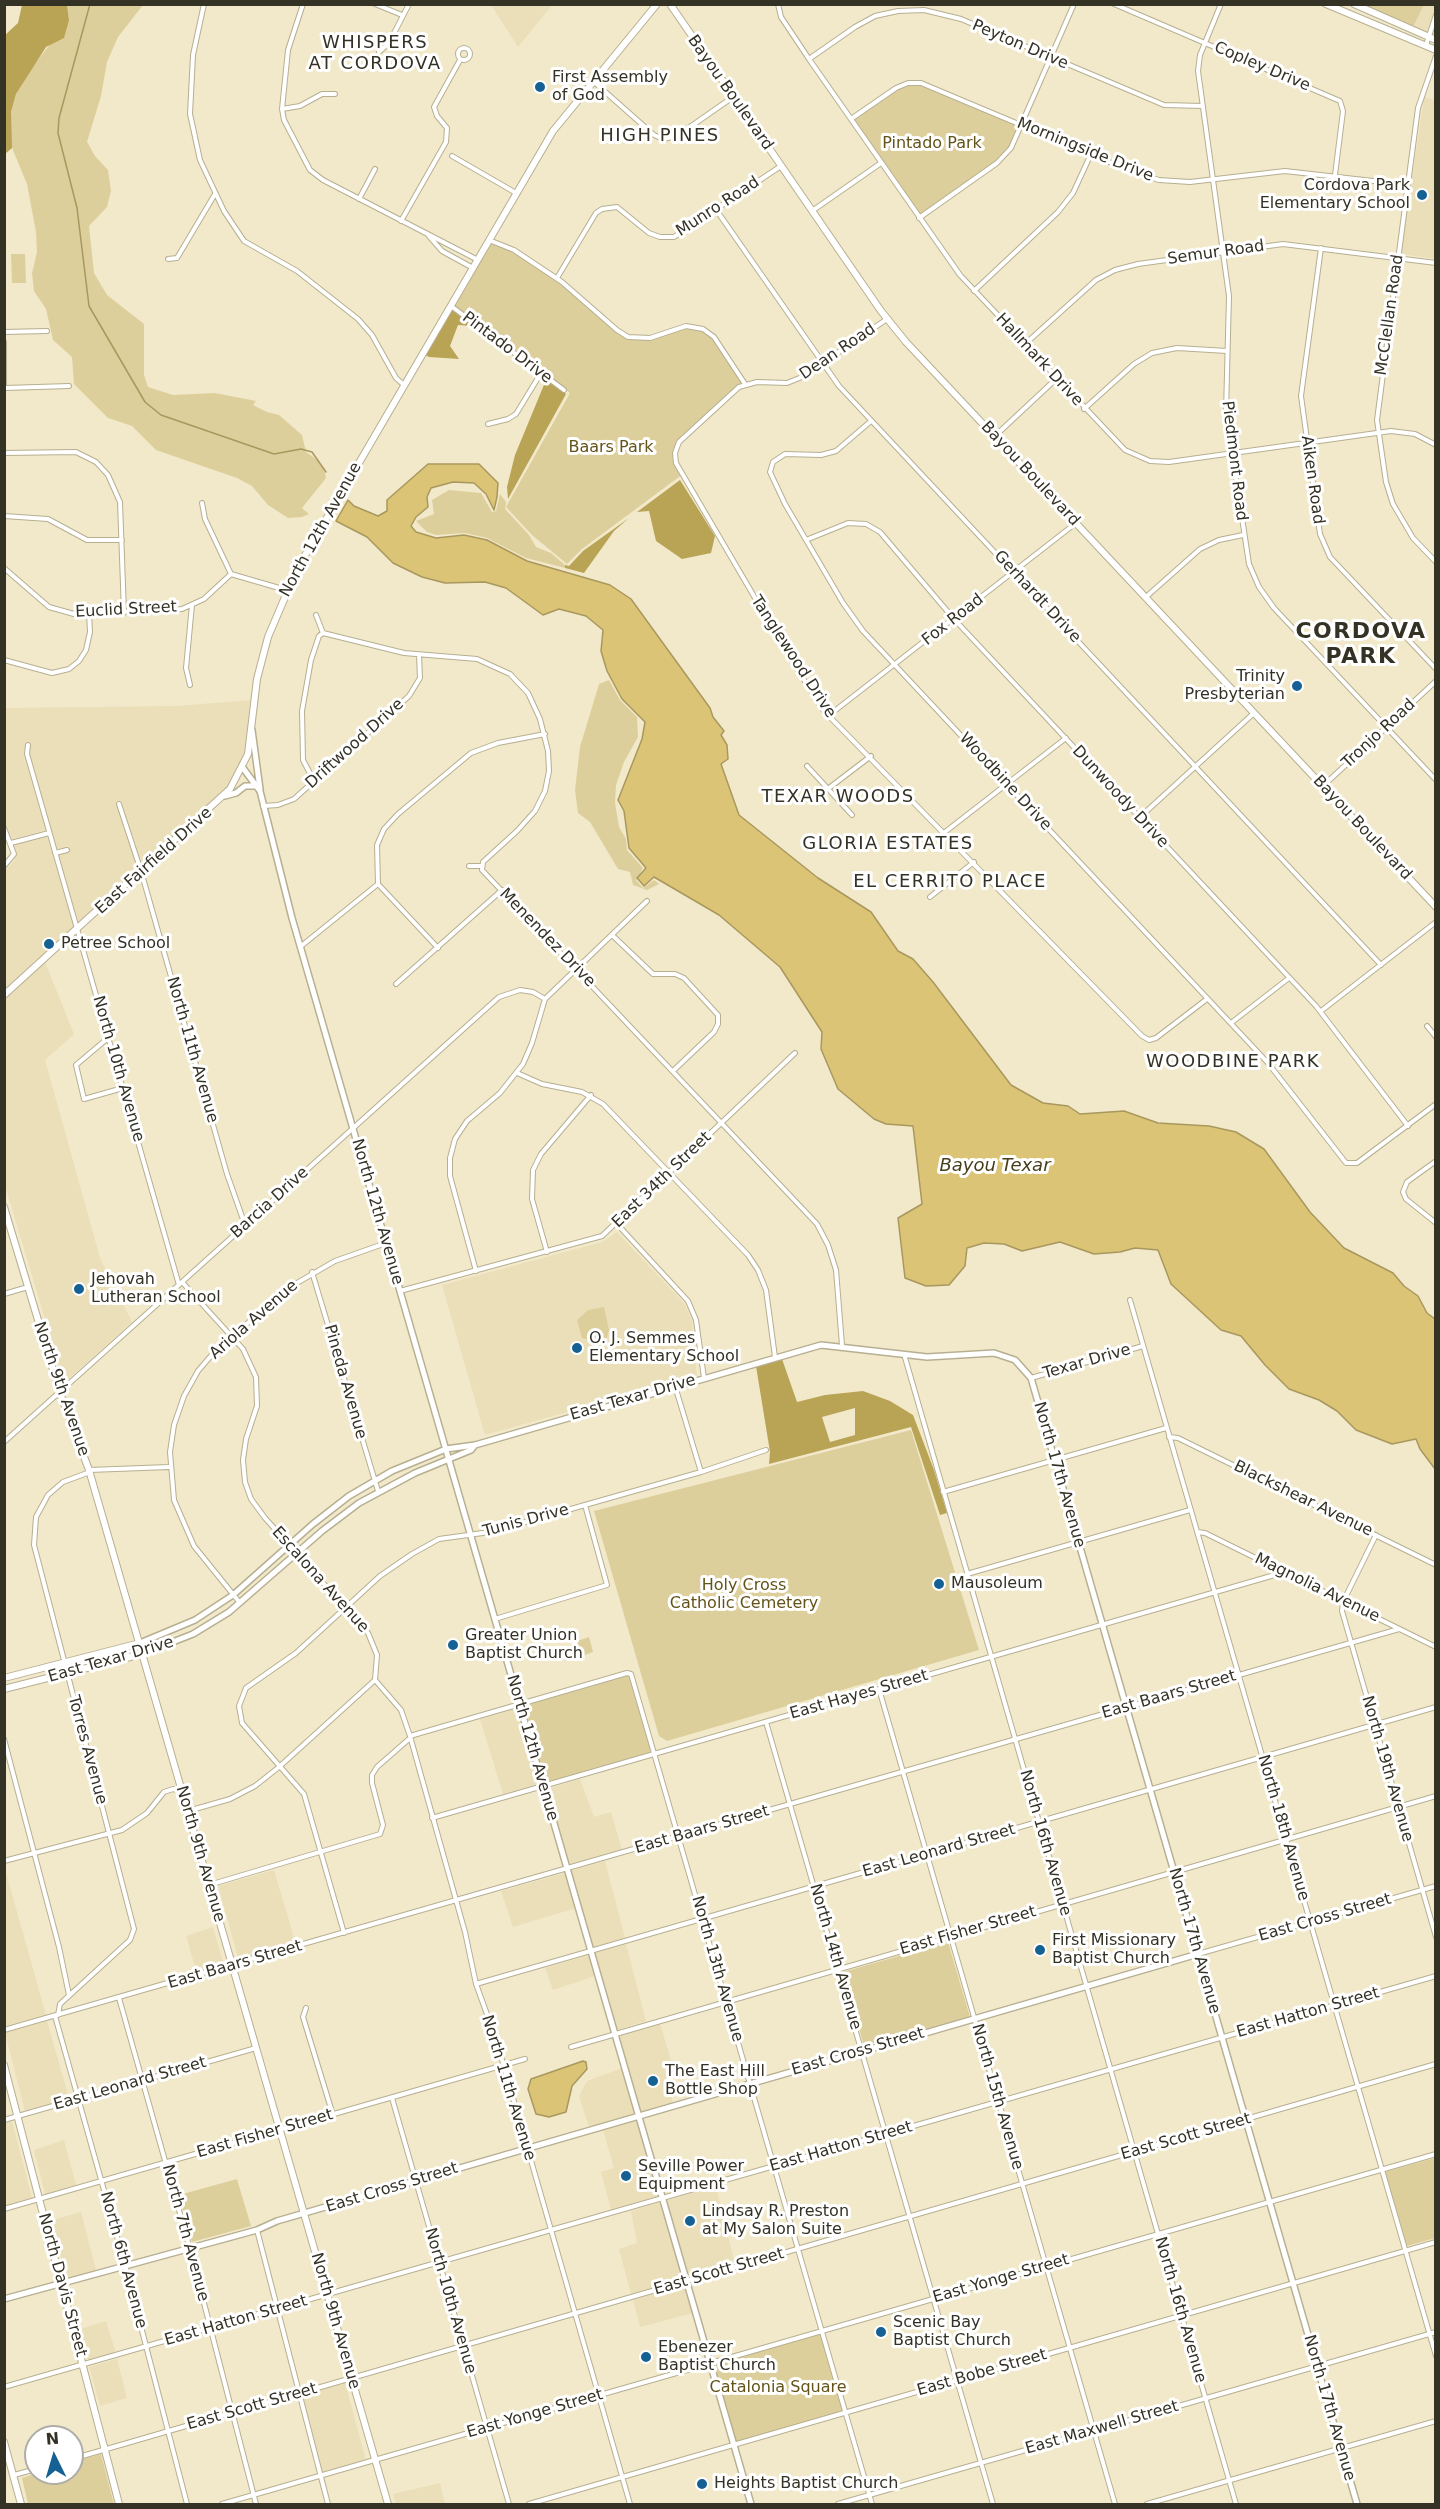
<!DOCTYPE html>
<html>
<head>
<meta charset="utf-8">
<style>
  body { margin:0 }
  #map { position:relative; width:1440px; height:2509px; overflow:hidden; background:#f2e9cb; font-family:"DejaVu Sans",sans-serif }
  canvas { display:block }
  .frame { position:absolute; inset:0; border:6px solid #343125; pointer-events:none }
  .north { position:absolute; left:24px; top:2425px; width:60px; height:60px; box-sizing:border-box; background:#fff; border:2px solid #aeada8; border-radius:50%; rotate:355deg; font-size:16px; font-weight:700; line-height:24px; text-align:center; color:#343125 }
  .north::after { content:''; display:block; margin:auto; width:21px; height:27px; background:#156194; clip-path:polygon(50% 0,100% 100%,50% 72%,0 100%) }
</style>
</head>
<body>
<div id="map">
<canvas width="1440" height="2509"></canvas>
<div class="frame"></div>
<div class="north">N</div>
</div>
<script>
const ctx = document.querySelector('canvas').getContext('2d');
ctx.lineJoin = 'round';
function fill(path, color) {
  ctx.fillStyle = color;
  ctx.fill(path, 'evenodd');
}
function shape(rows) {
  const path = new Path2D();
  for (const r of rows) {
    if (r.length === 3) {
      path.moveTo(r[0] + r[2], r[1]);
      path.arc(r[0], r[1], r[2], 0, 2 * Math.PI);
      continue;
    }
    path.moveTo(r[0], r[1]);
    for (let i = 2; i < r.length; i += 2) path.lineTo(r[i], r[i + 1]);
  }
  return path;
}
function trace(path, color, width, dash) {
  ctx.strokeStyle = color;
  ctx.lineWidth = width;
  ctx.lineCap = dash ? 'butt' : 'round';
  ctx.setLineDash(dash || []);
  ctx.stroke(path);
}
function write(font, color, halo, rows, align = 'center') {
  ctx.font = font + ' "DejaVu Sans",sans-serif';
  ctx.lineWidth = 6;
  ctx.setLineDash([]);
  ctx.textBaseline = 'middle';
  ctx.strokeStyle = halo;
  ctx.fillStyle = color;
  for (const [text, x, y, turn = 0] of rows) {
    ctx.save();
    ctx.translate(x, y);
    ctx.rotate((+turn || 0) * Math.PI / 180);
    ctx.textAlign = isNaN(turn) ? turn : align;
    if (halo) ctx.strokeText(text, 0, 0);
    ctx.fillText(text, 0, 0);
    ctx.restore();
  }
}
fill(shape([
  [491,5,552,5,518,47],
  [1424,5,1435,5,1435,40,1412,29],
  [1424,97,1435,100,1435,259,1402,254,1401,251],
  [250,700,245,753,228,787,143,866,121,801,116,803,138,870,79,924,58,855,70,852,69,846,57,849,29,754,31,743,26,742,24,755,46,830,12,839,5,824,5,708,177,706],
  [47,836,75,928,5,991,5,870,15,860,14,845],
  [45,962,74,1034,45,1060,100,1258,132,1322,64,1383,4,1182,5,999],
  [617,1232,685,1304,692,1321,697,1376,485,1435,442,1285,602,1242],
  [518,1708,540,1784,503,1794,480,1719],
  [580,1779,594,1817,611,1812,622,1850,569,1865,547,1789],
  [605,1861,625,1938,593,1947,571,1871],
  [5,1869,46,2015,5,2026,4,2026],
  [274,1870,296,1944,239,1961,218,1886],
  [565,1873,576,1908,513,1927,501,1891],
  [213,1927,224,1965,197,1973,186,1936],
  [626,1944,646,2021,617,2030,594,1953],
  [589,1955,595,1976,553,1990,545,1968],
  [47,2021,69,2098,25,2111,5,2033],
  [660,2024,671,2060,663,2063,673,2103,641,2112,618,2036],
  [622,2068,635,2114,589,2127,579,2096,587,2081],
  [637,2120,659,2196,611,2210,601,2172,614,2168,603,2130],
  [12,2121,32,2198,5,2206,5,2123],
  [64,2140,76,2185,45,2194,34,2150],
  [716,2186,735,2264,688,2277,666,2201],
  [661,2202,683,2279,631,2294,619,2249,637,2243,631,2211],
  [81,2212,96,2270,66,2278,52,2220],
  [685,2285,693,2313,640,2327,633,2300],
  [106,2321,116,2353,88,2361,80,2329],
  [117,2359,127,2398,100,2406,89,2367],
  [345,2383,366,2460,322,2472,302,2395],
  [440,2483,445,2504,396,2504,393,2494]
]), '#eadfb9');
fill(shape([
  [67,5,143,5,118,37,107,62,101,96,87,142,95,156,108,170,111,191,107,207,89,226,94,273,107,295,144,324,144,375,148,387,173,395,215,393,256,401,253,405,267,412,279,415,302,435,306,452,319,461,324,469,326,478,302,508,309,514,302,517,288,518,268,505,252,486,237,478,156,450,132,426,108,418,74,384,72,357,53,340,46,309,34,291,32,273,37,252,36,232,27,184,10,143,11,112,16,94,30,70,69,20],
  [1354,5,1424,5,1412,29],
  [921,83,1023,125,1005,155,919,218,851,119,902,85],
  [489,240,503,245,562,282,622,334,643,339,686,326,709,332,745,384,679,442,675,458,683,474,582,549,567,564,532,535,506,507,570,393,451,306],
  [11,254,25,254,26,283,12,283],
  [449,490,481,493,492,512,496,511,500,494,506,502,505,509,529,535,536,547,551,553,565,565,565,568,526,558,487,538,465,533,436,535,427,532,416,521,434,514,432,500],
  [609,680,620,700,637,717,638,737,624,762,616,785,615,803,619,827,626,839,627,850,643,868,636,880,643,888,654,880,659,884,647,890,633,885,630,872,618,869,590,822,578,813,575,790,580,747,599,684],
  [604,1307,609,1330,607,1338,597,1342,582,1338,577,1320,588,1310],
  [911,1430,979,1650,667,1741,659,1736,594,1511],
  [589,1637,593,1652,579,1657,574,1642],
  [629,1674,654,1754,543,1786,519,1704],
  [948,1942,970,2017,864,2046,843,1972],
  [1435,2158,1435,2238,1407,2246,1385,2172],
  [237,2179,251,2226,192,2242,179,2195],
  [822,2331,846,2413,734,2445,710,2363],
  [101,2454,114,2504,28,2504,22,2478,37,2473,72,2473,72,2462]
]), '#ddcf9b');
fill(shape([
  [22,5,67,5,69,20,64,38,46,47,16,94,11,112,12,148,5,154,5,35,18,23],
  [452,310,473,326,458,325,450,346,459,359,429,357,425,355],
  [546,380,566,394,508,499,507,487,515,455],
  [680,480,715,536,711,553,682,559,656,541,649,511,637,512],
  [629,518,614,531,584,573,565,568,565,565,569,566,583,551],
  [782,1359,797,1402,825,1395,863,1391,890,1401,913,1415,934,1470,947,1513,940,1515,911,1427,769,1464,770,1452,756,1366],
  [855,1408,855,1435,830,1442,822,1417]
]), '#b9a355');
const water = shape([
  [428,464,479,464,498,483,497,497,494,510,486,494,474,483,453,482,431,488,427,497,428,507,416,517,411,526,416,532,436,538,464,535,487,540,527,561,610,585,631,599,710,708,713,717,724,731,721,735,727,745,728,759,721,764,739,815,818,878,871,912,898,951,913,959,933,982,1011,1085,1043,1103,1068,1106,1080,1114,1124,1111,1158,1123,1209,1126,1236,1132,1264,1149,1310,1212,1344,1248,1393,1273,1404,1286,1418,1296,1427,1313,1435,1319,1435,1469,1420,1449,1416,1439,1392,1444,1356,1430,1337,1411,1319,1400,1289,1389,1265,1365,1241,1336,1221,1330,1171,1284,1158,1250,1135,1248,1120,1252,1094,1254,1060,1242,1022,1251,1004,1244,984,1243,967,1248,965,1266,949,1285,926,1286,905,1278,898,1218,922,1204,913,1126,886,1124,874,1119,838,1089,821,1049,822,1032,780,967,719,915,654,877,644,886,637,878,646,868,629,848,624,811,618,800,642,739,645,722,622,699,607,671,601,651,603,630,586,616,559,609,543,615,506,588,485,582,445,583,422,577,393,563,367,537,336,521,348,500,354,506,378,516,387,511,387,500,428,464],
  [583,2061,586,2062,587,2069,572,2086,566,2112,549,2117,536,2114,528,2089,531,2079,583,2061]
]);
fill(water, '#dbc476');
trace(water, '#a9985e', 1.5);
trace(shape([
  [90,4,59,118,58,133,77,208,89,306,145,402,161,415,274,454,301,449,312,452,326,472]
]), '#a9985e', 1.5);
const minor = shape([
  [204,4,193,55,190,114,200,160,224,211,244,241,297,271,358,319,372,335,396,378,404,385],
  [303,4,288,50,282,109,284,120,310,170,323,180,478,260],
  [375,4,402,15],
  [778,4,781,17,809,59,960,275,1125,450,1150,461,1169,462,1391,431,1415,434,1436,445],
  [1114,4,1340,101,1343,111,1335,175],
  [1221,4,1200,55,1198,71,1229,296,1226,412,1249,564,1259,587,1274,608,1436,780],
  [1426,45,1436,15],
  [464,54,6],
  [379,52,389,43,409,4],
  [1436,56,1418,108,1377,420,1386,482,1393,504,1413,538,1436,562],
  [809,59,855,27,875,16,898,11,924,10,961,19,1164,105,1203,106],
  [593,81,654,135,663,139,677,136,733,97],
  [282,109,300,106,322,94,335,94],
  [851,119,896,88,908,83,921,83,1133,172,1159,180,1190,182,1285,171,1408,185],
  [452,156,516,193],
  [359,199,375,169],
  [717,211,839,386,1381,965],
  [812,211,881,163],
  [919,218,997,163,1011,148,1074,4],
  [401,221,446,142,447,128,437,116,434,107,460,60],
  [428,235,442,251,473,268],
  [489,240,514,250,562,282,617,330,628,337,650,338,686,326,703,329,714,337,745,384],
  [1321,248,1301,396,1320,534,1330,557,1436,669],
  [168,259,177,258,215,194],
  [557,278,596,213,602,209,617,207,649,233,660,237,674,237,781,166],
  [974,291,1058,212,1073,193,1091,154],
  [451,306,564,390],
  [887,319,802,377,787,383,757,382,739,387,679,442,675,453,676,463,789,656,823,710,1142,1036,1149,1040,1156,1038,1207,999],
  [4,332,47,331],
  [4,342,4,388],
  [1024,345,1096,280,1115,270,1138,264,1283,244,1436,263],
  [5,388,69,386],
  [1084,409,1134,364,1152,353,1177,348,1227,351],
  [871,421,836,451,821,455,785,454,773,462,770,472,785,504,843,603,863,631,1268,1063,1346,1163,1357,1163,1436,1104],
  [488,424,508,419,516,414,541,373],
  [995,436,1056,379],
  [4,453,76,452,96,462,108,475,120,502,124,613],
  [202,503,205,519,231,574],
  [4,516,48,519,87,540,122,540],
  [806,540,848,523,866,524,880,532,954,619,1316,1006,1408,1126],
  [4,568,49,607,74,614,182,609,204,599,231,574,286,590],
  [1146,597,1200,549,1219,540,1243,535],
  [316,615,323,633],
  [323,633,404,653,477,659,510,674,528,693,540,719,548,751,549,771,545,791,535,811,517,831,483,862,482,870,817,1224,828,1245,836,1270,842,1345],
  [4,660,52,673,69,669,79,661,86,650,90,632,89,613],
  [190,685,186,668,192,605],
  [828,716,1076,523],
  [28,745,27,754,179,1285],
  [807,766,852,815],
  [314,781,303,760,302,711,311,660,319,636,323,633],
  [1323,786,1436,681],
  [829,788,871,756],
  [119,804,141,871,227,1174,245,1225],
  [263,806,278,805,294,799,409,696,420,678,419,655],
  [1139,818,1254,713],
  [4,828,14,854,4,866],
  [945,832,1066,738],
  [11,843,49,833],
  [55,853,67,850],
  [469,866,481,866],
  [378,884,377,845,384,829,398,814,471,753,498,743,545,734],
  [378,884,438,948],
  [930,897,974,862],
  [612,935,653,974,675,974,684,978,718,1015,718,1024,714,1032,673,1071],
  [300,947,378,884],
  [396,984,502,890],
  [1321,1011,1436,922],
  [1231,1023,1289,978],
  [1427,1026,1436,1037],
  [108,1038,76,1065,84,1099,123,1088],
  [517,1073,542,1084,582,1092,603,1104,748,1255,758,1270,766,1290,775,1357],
  [1436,1161,1407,1182,1403,1192,1406,1199,1436,1223],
  [617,1224,688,1301,696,1320,704,1378],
  [547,1252,532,1199,533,1170,541,1154,591,1095],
  [476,1271,450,1176,450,1158,455,1139,467,1121,500,1093,523,1064,532,1043,545,999,647,901],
  [312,1272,378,1491],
  [182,1282,243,1349,256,1377,257,1406,246,1439,243,1460,245,1482,251,1499,265,1518,368,1633,377,1655,375,1680,279,1767,255,1786,230,1799,188,1811],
  [400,1291,602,1236,795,1053],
  [4,1294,28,1287],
  [1130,1300,1436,2356],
  [904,1354,1236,2504],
  [1031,1378,1143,1346],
  [675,1386,701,1472],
  [1169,1437,1178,1438,1436,1565],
  [4,1442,499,997,520,990,533,992,545,999],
  [89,1470,169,1467],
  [943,1492,1166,1428],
  [1197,1532,1205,1533,1436,1647],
  [1376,1535,1343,1602,1342,1611,1436,1937],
  [967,1574,1190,1510],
  [240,1603,194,1546,174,1500,170,1452,174,1425,184,1396,198,1371,215,1351,290,1287,335,1261,386,1243],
  [495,1619,607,1585,585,1505],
  [375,1680,401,1710,410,1736,465,1932,476,1984,496,2039,630,2504],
  [879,1689,1115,2504],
  [766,1722,993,2504],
  [410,1736,627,1673,631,1674,872,2504],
  [4,1739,59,1947,69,1995],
  [432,1818,1285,1572],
  [4,1861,122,1830,147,1813,164,1792,173,1789,181,1791],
  [209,1885,380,1834,383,1825,372,1783,372,1775,377,1767,409,1739],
  [344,1933,304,1794,242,1723,239,1706,246,1688,296,1653,380,1576,412,1554,439,1539,490,1532,701,1472,766,1450],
  [1198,1954,1436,1886],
  [476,1984,1436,1707],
  [119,1998,190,2249,256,2504],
  [306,2008,303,2017,333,2115],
  [58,2015,60,2004,130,1940,134,1929,34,1545,36,1517,48,1495,63,1482,90,1472],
  [55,2016,125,2265,187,2504],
  [4,2030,1399,1629],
  [571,2047,1436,1796],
  [392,2098,509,2504],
  [4,2120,256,2048],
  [4,2209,525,2059],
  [257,2230,328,2504],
  [4,2387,1436,1976],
  [72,2459,1436,2064],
  [14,2475,36,2469],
  [222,2504,1436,2154],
  [529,2504,1436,2242],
  [838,2504,1436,2332],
  [1147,2504,1436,2421]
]);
const tertiary = shape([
  [252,730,260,789],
  [243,768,260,791,292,918,751,2504],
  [225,796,236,793,245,786,257,786],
  [140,1643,195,1620,233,1595,313,1524,349,1496,392,1471,446,1449,475,1445,821,1345,927,1357,994,1353,1015,1360,1031,1378,1357,2504],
  [142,1654,193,1634,229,1612,322,1531,359,1503,415,1473,471,1450,475,1445],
  [4,2299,257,2230,277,2221,1198,1954]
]);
const secondary = shape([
  [670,4,881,311,906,342,1436,907],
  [1326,4,1436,50],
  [1354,4,1436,40],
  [4,995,230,789,248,754,257,679,268,637,297,569,553,131,657,4],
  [4,1207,60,1393,89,1470,388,2504],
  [4,1678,140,1643],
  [4,1689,142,1654],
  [4,2065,119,2504],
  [4,2442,21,2504]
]);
trace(minor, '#b7af91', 6);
trace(tertiary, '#b7af91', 8);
trace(secondary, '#b7af91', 8);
trace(minor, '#fff', 4);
trace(tertiary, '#fff', 5);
trace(secondary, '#fff', 6);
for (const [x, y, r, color] of [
  [540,87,6,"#156194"],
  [1422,195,6,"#156194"],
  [1297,686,6,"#156194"],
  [49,944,6,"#156194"],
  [79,1289,6,"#156194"],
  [577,1348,6,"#156194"],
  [939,1584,6,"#156194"],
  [453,1645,6,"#156194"],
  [1040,1950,6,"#156194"],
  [653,2081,6,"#156194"],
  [626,2176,6,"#156194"],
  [690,2221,6,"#156194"],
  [881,2332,6,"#156194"],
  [646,2357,6,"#156194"],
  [702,2484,6,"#156194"]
]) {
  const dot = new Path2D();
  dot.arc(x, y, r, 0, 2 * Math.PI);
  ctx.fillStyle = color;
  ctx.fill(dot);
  trace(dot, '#fff', 2);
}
write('16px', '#343125', '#fff', [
  ["Peyton Drive",1020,45,23],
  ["Copley Drive",1262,67,23],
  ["Bayou Boulevard",730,93,55],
  ["Morningside Drive",1085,150,22],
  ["Munro Road",718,207,-33],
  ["Semur Road",1216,253,-8],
  ["McClellan Road",1390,315,-82],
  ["Pintado Drive",507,348,37],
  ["Dean Road",838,352,-34],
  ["Hallmark Drive",1039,360,47],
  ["Piedmont Road",1234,461,83],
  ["Bayou Boulevard",1030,474,47],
  ["Aiken Road",1312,480,82],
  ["North 12th Avenue",321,530,-61],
  ["Gerhardt Drive",1037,597,47],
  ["Euclid Street",126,610,-3],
  ["Fox Road",953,620,-38],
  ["Tanglewood Drive",793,657,57],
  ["Tronjo Road",1379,734,-43],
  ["Driftwood Drive",355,744,-42],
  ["Woodbine Drive",1005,782,47],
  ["Dunwoody Drive",1120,797,47],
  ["Bayou Boulevard",1362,828,47],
  ["East Fairfield Drive",154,861,-42],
  ["Menendez Drive",547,938,46],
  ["North 11th Avenue",192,1050,74],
  ["North 10th Avenue",118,1069,74],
  ["East 34th Street",662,1180,-44],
  ["Barcia Drive",270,1203,-42],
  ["North 12th Avenue",377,1212,74],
  ["Ariola Avenue",254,1320,-41],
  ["Texar Drive",1087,1362,-16],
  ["Pineda Avenue",345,1382,74],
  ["North 9th Avenue",61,1389,71],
  ["East Texar Drive",633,1398,-16],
  ["North 17th Avenue",1059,1475,74],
  ["Blackshear Avenue",1303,1499,26],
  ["Tunis Drive",526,1521,-15],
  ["Escalona Avenue",320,1580,48],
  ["Magnolia Avenue",1317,1588,26],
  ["East Texar Drive",111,1660,-16],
  ["East Hayes Street",859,1695,-16],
  ["East Baars Street",1169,1695,-16],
  ["North 12th Avenue",532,1748,74],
  ["Torres Avenue",87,1750,75],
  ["North 19th Avenue",1387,1769,74],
  ["North 18th Avenue",1283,1828,74],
  ["East Baars Street",702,1830,-16],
  ["North 16th Avenue",1045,1843,74],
  ["East Leonard Street",939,1851,-16],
  ["North 9th Avenue",200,1854,74],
  ["East Cross Street",1325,1918,-16],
  ["East Fisher Street",968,1931,-16],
  ["North 17th Avenue",1194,1941,74],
  ["North 14th Avenue",835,1957,74],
  ["East Baars Street",235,1965,-16],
  ["North 13th Avenue",717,1969,74],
  ["East Hatton Street",1308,2013,-16],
  ["East Cross Street",858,2052,-16],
  ["East Leonard Street",130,2084,-16],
  ["North 11th Avenue",508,2088,73],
  ["North 15th Avenue",997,2097,74],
  ["East Fisher Street",265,2134,-16],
  ["East Scott Street",1186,2137,-16],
  ["East Hatton Street",841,2147,-16],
  ["East Cross Street",392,2188,-17],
  ["North 7th Avenue",185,2233,75],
  ["North 6th Avenue",123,2260,75],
  ["East Scott Street",719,2272,-16],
  ["East Yonge Street",1001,2279,-16],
  ["North Davis Street",62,2285,75],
  ["North 10th Avenue",450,2301,74],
  ["North 16th Avenue",1180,2310,74],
  ["East Hatton Street",236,2321,-16],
  ["North 9th Avenue",335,2321,74],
  ["East Bobe Street",982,2373,-16],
  ["East Scott Street",252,2407,-16],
  ["North 17th Avenue",1329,2408,74],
  ["East Yonge Street",535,2414,-16],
  ["East Maxwell Street",1102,2428,-16]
]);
write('16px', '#343125', '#fff', [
  ["First Assembly",552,78],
  ["of God",552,96],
  ["Cordova Park",1410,186,"right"],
  ["Elementary School",1410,204,"right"],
  ["Trinity",1285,677,"right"],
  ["Presbyterian",1285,695,"right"],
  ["Petree School",61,944],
  ["Jehovah",91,1280],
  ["Lutheran School",91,1298],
  ["O. J. Semmes",589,1339],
  ["Elementary School",589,1357],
  ["Mausoleum",951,1584],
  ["Greater Union",465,1636],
  ["Baptist Church",465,1654],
  ["First Missionary",1052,1941],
  ["Baptist Church",1052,1959],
  ["The East Hill",665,2072],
  ["Bottle Shop",665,2090],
  ["Seville Power",638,2167],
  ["Equipment",638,2185],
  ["Lindsay R. Preston",702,2212],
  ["at My Salon Suite",702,2230],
  ["Scenic Bay",893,2323],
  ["Baptist Church",893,2341],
  ["Ebenezer",658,2348],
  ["Baptist Church",658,2366],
  ["Heights Baptist Church",714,2484]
], 'left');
write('16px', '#635318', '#fff', [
  ["Pintado Park",932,144],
  ["Baars Park",611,448],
  ["Holy Cross",744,1586],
  ["Catholic Cemetery",744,1604],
  ["Catalonia Square",778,2388]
]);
ctx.letterSpacing = '1.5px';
write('18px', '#343125', '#fff', [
  ["WHISPERS",375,43],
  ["AT CORDOVA",375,64],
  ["HIGH PINES",660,136],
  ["TEXAR WOODS",838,797],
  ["GLORIA ESTATES",888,844],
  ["EL CERRITO PLACE",950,882],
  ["WOODBINE PARK",1233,1062]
]);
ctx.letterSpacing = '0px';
write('italic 18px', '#483e1c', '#fff', [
  ["Bayou Texar",995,1166]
]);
ctx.letterSpacing = '1.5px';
write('bold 22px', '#343125', '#fff', [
  ["CORDOVA",1361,632],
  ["PARK",1361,657]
]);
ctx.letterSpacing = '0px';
</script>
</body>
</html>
